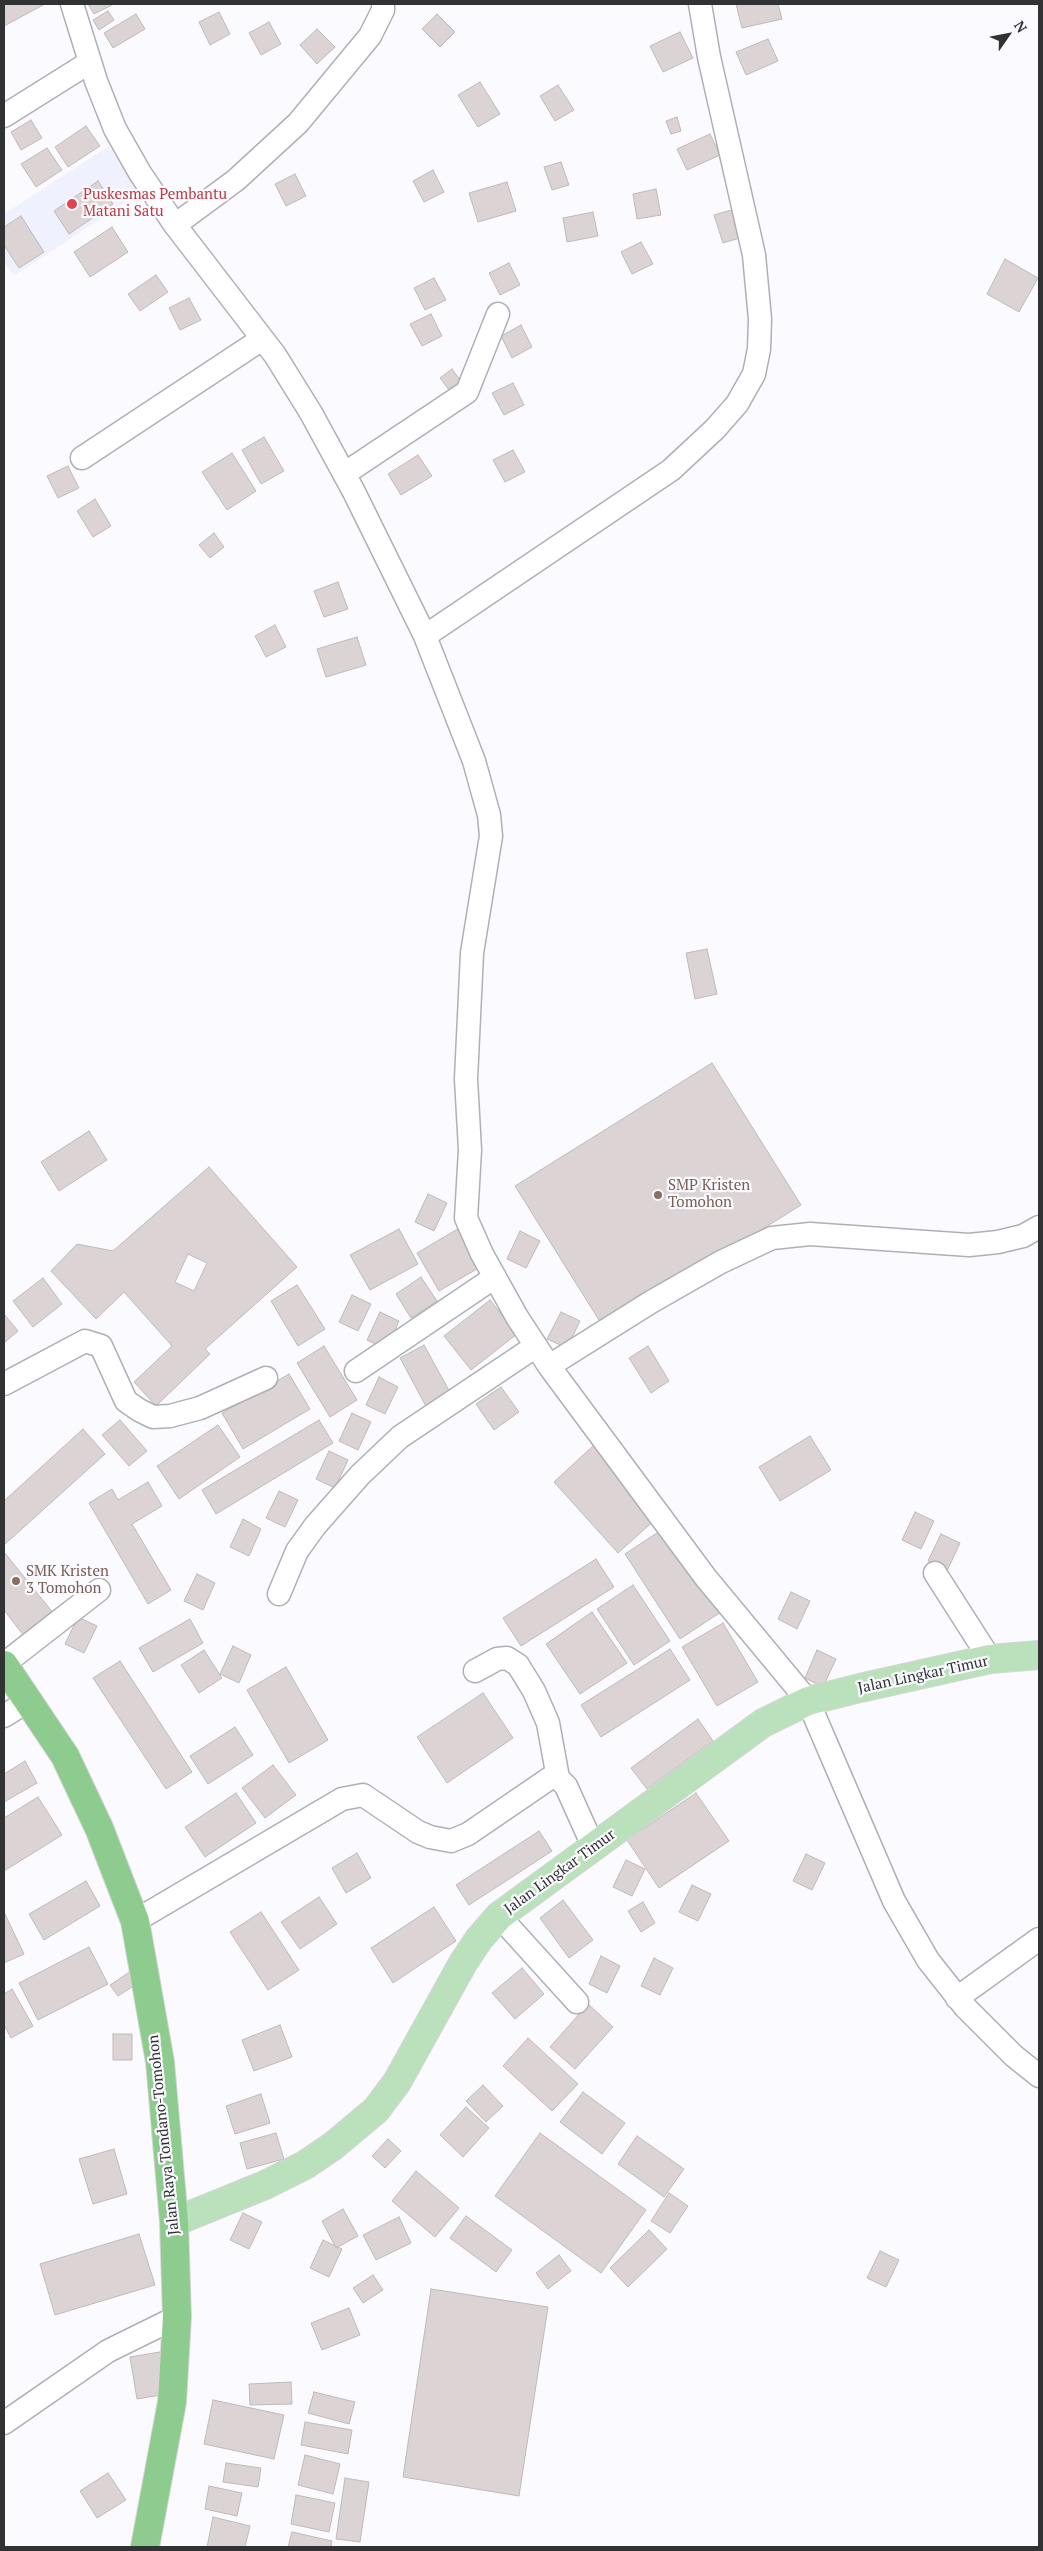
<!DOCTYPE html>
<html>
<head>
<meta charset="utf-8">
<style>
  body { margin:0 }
  #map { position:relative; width:1043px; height:2551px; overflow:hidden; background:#fbfbff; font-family:"PT Serif",serif }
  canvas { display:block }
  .frame { position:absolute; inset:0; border:5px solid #313234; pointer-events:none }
  .north { position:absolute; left:983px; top:10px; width:50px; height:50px; -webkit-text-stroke:4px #fbfbff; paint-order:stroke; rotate:57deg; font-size:14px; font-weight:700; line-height:20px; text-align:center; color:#313234 }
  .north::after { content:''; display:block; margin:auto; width:18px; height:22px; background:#313234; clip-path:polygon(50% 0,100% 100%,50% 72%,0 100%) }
</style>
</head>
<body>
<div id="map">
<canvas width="1043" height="2551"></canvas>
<div class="frame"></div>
<div class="north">N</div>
</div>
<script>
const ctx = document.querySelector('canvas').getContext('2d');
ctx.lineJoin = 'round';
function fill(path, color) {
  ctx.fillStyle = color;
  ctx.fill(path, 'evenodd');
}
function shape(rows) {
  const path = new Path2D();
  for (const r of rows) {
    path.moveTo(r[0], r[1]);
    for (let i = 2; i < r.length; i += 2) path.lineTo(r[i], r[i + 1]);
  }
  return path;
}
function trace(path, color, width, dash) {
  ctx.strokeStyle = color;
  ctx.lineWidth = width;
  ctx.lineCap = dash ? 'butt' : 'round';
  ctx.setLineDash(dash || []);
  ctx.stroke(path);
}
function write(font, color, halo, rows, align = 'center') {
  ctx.font = font + ' "PT Serif",serif';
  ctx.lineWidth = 4.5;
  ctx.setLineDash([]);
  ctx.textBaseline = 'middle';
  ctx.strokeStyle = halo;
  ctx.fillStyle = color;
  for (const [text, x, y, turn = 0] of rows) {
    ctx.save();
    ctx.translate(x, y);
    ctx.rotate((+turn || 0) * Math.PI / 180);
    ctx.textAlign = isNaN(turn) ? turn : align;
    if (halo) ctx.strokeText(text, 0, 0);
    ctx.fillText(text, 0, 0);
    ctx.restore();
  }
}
fill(shape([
  [109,146,140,193,14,276,4,261,4,214]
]), '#f0f1fe');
const building = shape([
  [4,4,45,4,4,26,4,4],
  [88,4,114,4,94,14,88,4],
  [736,4,778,4,782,19,742,28,736,4],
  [108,11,114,20,99,30,93,20,108,11],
  [219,12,230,34,210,45,199,22,219,12],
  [136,14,145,29,113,48,104,33,136,14],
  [437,14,455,32,440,47,422,29,437,14],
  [269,22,281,44,261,55,249,33,269,22],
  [317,29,335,47,317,64,300,45,317,29],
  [680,32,693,58,663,72,650,46,680,32],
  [768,39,778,61,746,75,736,52,768,39],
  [480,82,500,114,478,127,458,95,480,82],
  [558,85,574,110,555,121,540,96,558,85],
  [677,117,681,131,671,134,666,121,677,117],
  [31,120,42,138,21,150,11,132,31,120],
  [86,126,100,146,68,167,55,147,86,126],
  [710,134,720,155,687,170,677,149,710,134],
  [47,148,62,170,36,187,21,164,47,148],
  [561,162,569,185,552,190,544,167,561,162],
  [433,170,444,192,424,202,413,181,433,170],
  [295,174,306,196,286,206,275,184,295,174],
  [98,181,113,204,69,234,54,211,98,181],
  [507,182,516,211,478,222,469,193,507,182],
  [656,189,661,215,637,219,633,194,656,189],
  [735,209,743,237,723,243,714,215,735,209],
  [593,212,598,236,567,242,563,218,593,212],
  [21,216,44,252,19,268,4,245,4,227,21,216],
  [112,227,128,252,90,277,74,252,112,227],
  [641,242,653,264,632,274,621,252,641,242],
  [1005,259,1038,278,1019,312,987,294,1005,259],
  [509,263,520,285,500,295,489,273,509,263],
  [156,275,168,292,140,311,128,294,156,275],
  [434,278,446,300,425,310,414,288,434,278],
  [189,298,201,320,180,330,169,308,189,298],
  [431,314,442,336,422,346,410,324,431,314],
  [521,325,532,347,512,358,501,336,521,325],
  [452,369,461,381,449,390,440,378,452,369],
  [513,383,524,405,504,415,492,393,513,383],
  [264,437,284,471,261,484,242,450,264,437],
  [513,450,525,472,505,482,493,460,513,450],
  [232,453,256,491,227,510,202,472,232,453],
  [418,455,432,476,401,495,388,474,418,455],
  [68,466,79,488,58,498,47,476,68,466],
  [95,499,111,526,93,537,77,511,95,499],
  [214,533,224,547,210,558,199,545,214,533],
  [338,582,348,609,324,617,314,591,338,582],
  [275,625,286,647,266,657,255,636,275,625],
  [357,637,366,665,326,677,317,649,357,637],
  [707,949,717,994,695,999,686,953,707,949],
  [712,1063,801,1205,604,1328,515,1186,712,1063],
  [89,1131,107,1160,59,1191,41,1162,89,1131],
  [209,1167,297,1267,205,1349,210,1354,156,1406,134,1382,172,1346,124,1292,96,1319,51,1271,77,1244,113,1251,209,1167],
  [428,1194,447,1203,434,1231,415,1222,428,1194],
  [461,1227,484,1265,439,1291,417,1253,461,1227],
  [399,1229,418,1264,370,1290,350,1255,399,1229],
  [520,1231,540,1241,526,1268,507,1259,520,1231],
  [188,1254,207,1263,194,1291,175,1282,188,1254],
  [421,1277,437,1301,411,1318,396,1294,421,1277],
  [43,1278,62,1304,33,1327,13,1301,43,1278],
  [297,1285,325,1329,298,1346,271,1301,297,1285],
  [352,1295,371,1304,358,1331,339,1322,352,1295],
  [490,1300,517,1334,471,1370,444,1336,490,1300],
  [380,1312,399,1321,386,1349,367,1340,380,1312],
  [561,1312,580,1321,567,1348,547,1339,561,1312],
  [4,1314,18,1331,4,1343,4,1314],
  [424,1345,452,1396,428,1410,400,1358,424,1345],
  [324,1346,357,1400,330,1417,297,1363,324,1346],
  [648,1346,669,1381,651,1393,629,1358,648,1346],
  [289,1374,310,1409,243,1449,222,1413,289,1374],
  [379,1377,398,1387,385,1414,366,1405,379,1377],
  [501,1387,519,1412,494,1430,476,1404,501,1387],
  [352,1413,371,1422,358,1450,339,1441,352,1413],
  [120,1420,147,1451,129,1466,102,1435,120,1420],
  [319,1420,333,1443,216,1514,202,1490,319,1420],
  [218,1425,240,1457,179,1499,157,1466,218,1425],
  [83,1429,105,1454,4,1545,4,1501,83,1429],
  [810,1436,831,1470,780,1501,759,1467,810,1436],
  [594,1445,658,1517,618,1553,554,1482,594,1445],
  [329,1451,348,1460,335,1488,316,1479,329,1451],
  [148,1482,162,1506,132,1524,171,1590,148,1604,89,1503,112,1489,118,1500,148,1482],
  [279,1491,298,1500,285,1527,266,1518,279,1491],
  [915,1512,934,1521,921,1549,902,1540,915,1512],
  [243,1519,261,1529,249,1556,230,1547,243,1519],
  [666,1527,721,1612,680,1639,625,1554,666,1527],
  [941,1534,960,1543,947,1571,928,1561,941,1534],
  [4,1552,54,1614,24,1636,4,1610,4,1552],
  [596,1559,614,1587,521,1646,503,1618,596,1559],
  [197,1574,215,1583,203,1610,184,1601,197,1574],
  [633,1585,670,1641,634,1665,597,1609,633,1585],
  [791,1592,810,1601,797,1629,778,1619,791,1592],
  [592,1612,627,1663,580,1694,546,1644,592,1612],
  [78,1617,97,1626,84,1653,65,1644,78,1617],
  [190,1619,203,1643,153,1672,139,1648,190,1619],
  [723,1623,758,1682,717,1706,682,1647,723,1623],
  [233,1646,251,1655,239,1683,220,1674,233,1646],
  [670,1649,690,1680,601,1737,581,1705,670,1649],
  [204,1650,222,1678,199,1693,181,1665,204,1650],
  [817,1650,836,1659,823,1687,805,1678,817,1650],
  [120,1661,192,1772,166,1789,93,1678,120,1661],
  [286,1667,328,1740,289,1763,247,1690,286,1667],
  [483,1693,513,1738,447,1783,417,1737,483,1693],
  [698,1719,713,1741,647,1789,631,1768,698,1719],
  [235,1727,253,1755,208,1784,190,1756,235,1727],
  [25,1761,37,1783,4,1802,4,1774,25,1761],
  [273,1765,296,1795,265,1818,242,1788,273,1765],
  [236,1793,256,1823,205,1857,185,1827,236,1793],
  [696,1793,729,1841,659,1888,627,1840,696,1793],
  [38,1797,62,1835,4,1871,4,1818,38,1797],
  [539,1831,552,1851,469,1905,456,1885,539,1831],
  [357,1853,371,1878,346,1893,332,1868,357,1853],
  [806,1854,825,1863,812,1890,793,1881,806,1854],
  [626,1860,645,1869,632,1896,613,1887,626,1860],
  [86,1881,100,1906,44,1940,29,1914,86,1881],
  [692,1885,711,1894,698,1921,679,1912,692,1885],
  [319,1897,337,1924,300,1949,281,1922,319,1897],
  [563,1900,593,1940,569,1958,540,1918,563,1900],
  [643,1902,655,1923,641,1932,628,1911,643,1902],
  [434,1907,456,1941,393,1983,371,1948,434,1907],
  [4,1912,24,1954,4,1963,4,1912],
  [261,1912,299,1970,268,1990,230,1932,261,1912],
  [89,1947,108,1984,38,2020,19,1983,89,1947],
  [601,1956,620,1966,607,1993,589,1984,601,1956],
  [654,1958,673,1968,660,1995,641,1986,654,1958],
  [522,1968,544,1994,515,2019,492,1993,522,1968],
  [131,1971,138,1983,118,1996,110,1985,131,1971],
  [12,1989,33,2026,11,2038,4,2025,4,1994,12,1989],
  [588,2004,613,2027,575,2069,550,2047,588,2004],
  [280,2025,292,2057,254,2071,242,2040,280,2025],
  [113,2034,132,2034,132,2060,113,2060,113,2034],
  [528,2038,578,2084,552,2111,503,2066,528,2038],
  [483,2085,503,2106,486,2122,466,2101,483,2085],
  [583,2092,625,2123,602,2154,560,2122,583,2092],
  [261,2094,270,2123,235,2134,226,2106,261,2094],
  [466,2107,489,2128,463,2157,440,2135,466,2107],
  [276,2133,284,2159,247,2169,240,2143,276,2133],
  [540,2133,646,2210,601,2273,495,2196,540,2133],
  [637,2136,684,2169,664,2197,618,2164,637,2136],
  [388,2139,401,2151,385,2168,372,2156,388,2139],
  [114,2149,127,2194,93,2204,79,2159,114,2149],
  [416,2171,459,2208,435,2237,392,2201,416,2171],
  [669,2193,688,2206,670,2233,651,2221,669,2193],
  [343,2209,358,2236,336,2248,322,2221,343,2209],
  [243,2213,262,2222,249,2249,230,2240,243,2213],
  [466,2216,512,2250,496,2272,450,2238,466,2216],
  [399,2217,411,2243,376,2260,363,2235,399,2217],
  [649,2230,667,2249,628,2287,610,2268,649,2230],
  [139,2234,155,2285,55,2315,40,2264,139,2234],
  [323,2240,342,2249,329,2277,310,2268,323,2240],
  [880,2251,899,2260,886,2287,867,2278,880,2251],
  [559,2255,571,2271,548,2289,536,2273,559,2255],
  [373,2275,383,2290,363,2303,353,2288,373,2275],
  [431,2289,548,2307,519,2496,403,2477,431,2289],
  [349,2308,360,2335,322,2350,311,2323,349,2308],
  [160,2352,167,2394,137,2399,130,2357,160,2352],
  [291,2382,292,2404,250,2405,249,2384,291,2382],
  [314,2392,355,2402,349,2424,308,2413,314,2392],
  [213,2400,284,2415,274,2459,204,2444,213,2400],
  [305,2422,352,2430,348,2454,301,2445,305,2422],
  [305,2455,340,2464,333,2494,298,2485,305,2455],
  [226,2463,261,2468,258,2487,223,2482,226,2463],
  [108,2473,126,2500,97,2518,80,2491,108,2473],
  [345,2478,369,2482,360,2542,336,2539,345,2478],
  [209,2486,242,2493,237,2516,205,2509,209,2486],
  [296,2495,335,2503,329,2532,291,2524,296,2495],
  [213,2517,250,2526,245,2547,207,2547,213,2517],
  [292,2532,332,2541,331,2547,288,2547,292,2532]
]);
fill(building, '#dcd4d4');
trace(building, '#c0b9b8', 1);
const minor = shape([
  [72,4,96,81,115,129,140,173,175,225,275,355,311,413,354,492,425,636,474,761,489,815,491,836,472,953,466,1079,470,1150,466,1218,482,1254,517,1317,549,1366,706,1578,808,1701,894,1901,928,1960,965,2007,1014,2056,1039,2076],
  [4,116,90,62],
  [175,225,236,180,298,123,370,36,383,10,383,4],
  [82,458,262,339],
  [344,474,467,392,498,314],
  [425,636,671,470,715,429,737,404,754,374,759,349,760,319,754,255,709,57,700,4],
  [549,1366,651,1302,721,1262,772,1238,810,1234,969,1245,998,1242,1023,1236,1039,1227],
  [356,1371,495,1277],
  [4,1384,85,1341,101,1346,126,1401,139,1410,153,1417,170,1416,200,1408,266,1378],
  [935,1573,990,1659],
  [279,1594,297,1551,315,1526,360,1475,400,1437,536,1346],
  [4,1664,99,1590],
  [475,1671,497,1659,507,1658,518,1665,534,1691,548,1723,558,1778],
  [4,1716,28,1701],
  [499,1916,577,2002],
  [135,1921,342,1799,363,1795,418,1832,430,1837,451,1841,468,1834,550,1778,558,1778,566,1786,593,1846],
  [957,1998,1039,1939],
  [4,2423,108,2351,177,2317]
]);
const major = shape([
  [174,2222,265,2185,305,2165,333,2146,376,2110,397,2082,463,1963,479,1939,499,1916,763,1723,808,1701,860,1688,990,1659,1039,1655]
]);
const highway = shape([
  [4,1665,65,1756,99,1828,135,1921,160,2062,174,2222,177,2317,172,2402,145,2547]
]);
trace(minor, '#afafb5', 25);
trace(major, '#d6d6d6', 30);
trace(highway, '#d6d6d6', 30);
trace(minor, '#fff', 22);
trace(major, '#bbe0bc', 28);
trace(highway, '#8ecb8f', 28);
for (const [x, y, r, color] of [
  [72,204,6,"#e0444e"],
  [658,1195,5,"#8d6e63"],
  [16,1581,5,"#8d6e63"]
]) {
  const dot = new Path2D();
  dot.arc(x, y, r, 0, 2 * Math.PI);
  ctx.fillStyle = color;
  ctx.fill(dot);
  trace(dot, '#fbfbff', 2);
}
write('15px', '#be3a42', '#fbfbff', [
  ["Puskesmas Pembantu",83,195],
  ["Matani Satu",83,212]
], 'left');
write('15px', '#785e54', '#fbfbff', [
  ["SMP Kristen",668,1186],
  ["Tomohon",668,1203],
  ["SMK Kristen",26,1572],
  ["3 Tomohon",26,1589]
], 'left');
write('15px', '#313234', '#fbfbff', [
  ["Jalan Lingkar Timur",923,1675,-12],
  ["Jalan Lingkar Timur",560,1872,-36],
  ["Jalan Raya Tondano-Tomohon",164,2135,-96]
]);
</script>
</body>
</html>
